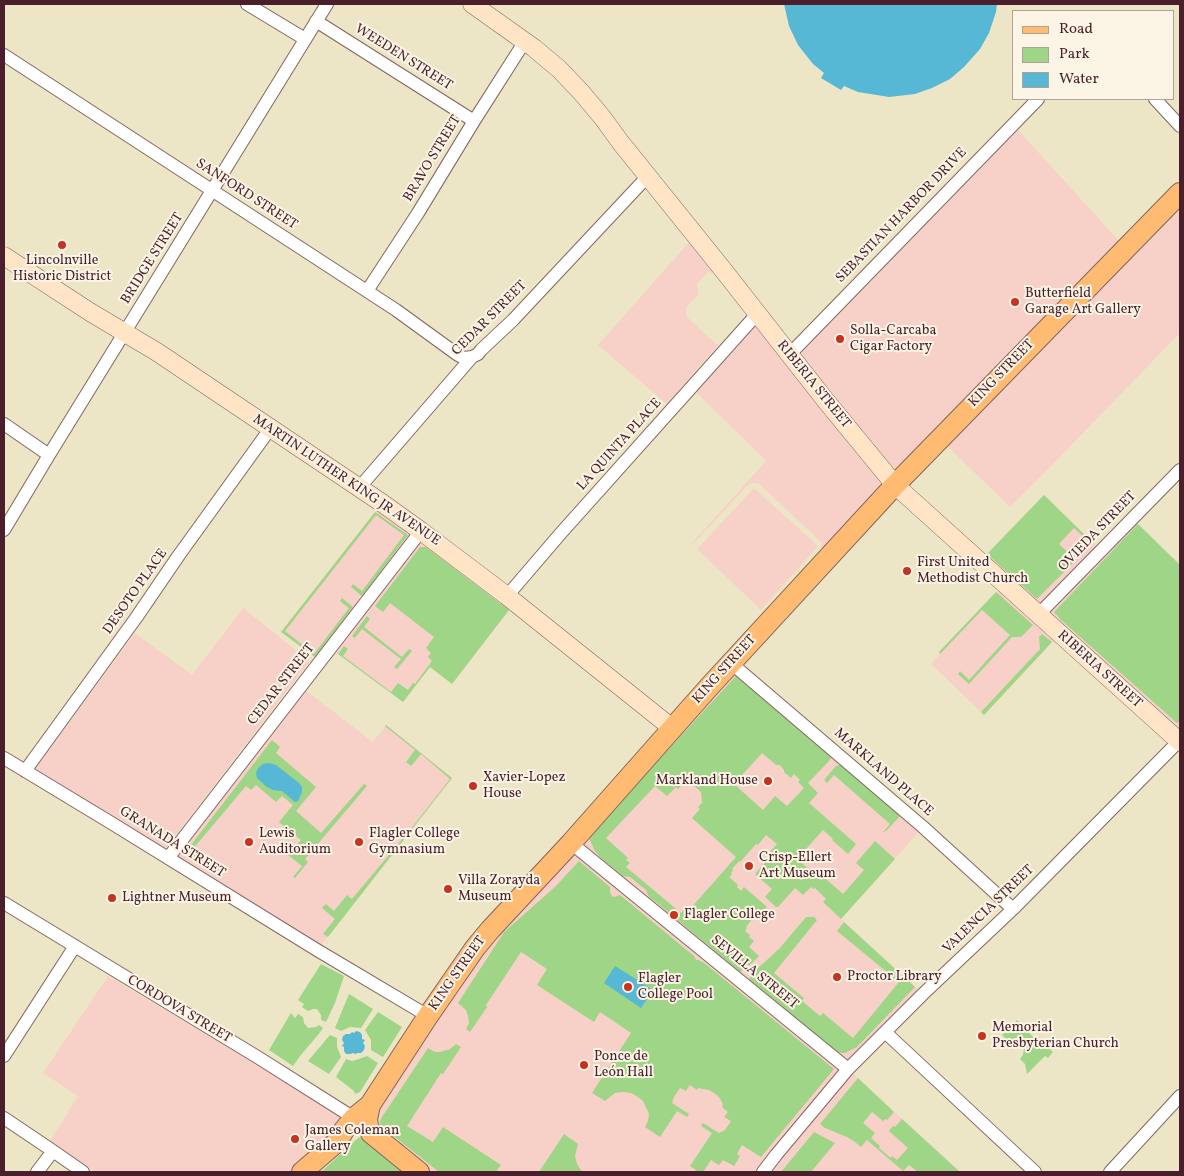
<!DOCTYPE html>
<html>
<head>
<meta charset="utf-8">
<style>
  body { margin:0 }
  #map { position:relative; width:1184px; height:1176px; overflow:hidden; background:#ede6c6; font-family:Vollkorn,serif }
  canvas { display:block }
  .frame { position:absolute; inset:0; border:5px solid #4a1f2b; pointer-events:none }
  .legend { position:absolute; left:1012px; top:10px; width:162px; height:90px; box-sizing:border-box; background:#fcf5e5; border:1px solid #b59f9b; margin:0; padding:6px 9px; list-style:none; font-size:15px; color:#4a1f2b }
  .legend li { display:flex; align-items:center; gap:10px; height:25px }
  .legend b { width:25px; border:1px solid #b59f9b }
</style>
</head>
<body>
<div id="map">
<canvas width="1184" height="1176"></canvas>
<div class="frame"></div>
<ul class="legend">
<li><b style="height:6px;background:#ffbb71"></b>Road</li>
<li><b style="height:14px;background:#9ed586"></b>Park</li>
<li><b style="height:14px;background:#56b8d4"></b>Water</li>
</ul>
</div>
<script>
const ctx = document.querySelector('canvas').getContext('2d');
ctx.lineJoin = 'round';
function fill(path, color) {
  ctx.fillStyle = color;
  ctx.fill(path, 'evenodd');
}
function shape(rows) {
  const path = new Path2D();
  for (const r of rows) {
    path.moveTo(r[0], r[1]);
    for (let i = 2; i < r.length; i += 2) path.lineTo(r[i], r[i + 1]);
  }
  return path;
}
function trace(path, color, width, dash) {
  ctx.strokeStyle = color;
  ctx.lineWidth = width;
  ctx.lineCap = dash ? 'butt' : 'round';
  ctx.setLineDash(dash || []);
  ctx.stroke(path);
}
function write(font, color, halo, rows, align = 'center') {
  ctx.font = font + ' Vollkorn,serif';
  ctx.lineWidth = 4;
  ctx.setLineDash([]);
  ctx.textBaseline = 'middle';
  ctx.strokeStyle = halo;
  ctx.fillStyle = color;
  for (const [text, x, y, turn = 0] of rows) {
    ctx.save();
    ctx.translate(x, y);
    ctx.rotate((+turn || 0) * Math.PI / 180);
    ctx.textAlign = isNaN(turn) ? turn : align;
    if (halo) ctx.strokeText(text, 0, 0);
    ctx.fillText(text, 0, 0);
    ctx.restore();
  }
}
fill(shape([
  [1018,130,1121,243,894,475,798,356],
  [1180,203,1180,333,1054,463,1010,507,945,444],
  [691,240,718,274,708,272,697,284,698,292,699,294,686,308,687,317,716,344,719,344,667,404,598,345],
  [757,325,885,484,822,551,821,542,758,483,750,483,693,544,692,543,766,461,696,392],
  [754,488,818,546,761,610,697,549],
  [1044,495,1101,550,1133,519,1180,565,1180,740,1060,634,984,715,931,664,940,654,939,652,1004,584,980,562],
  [382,503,515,602,452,684,430,667,403,702,330,648,320,661,281,632],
  [243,608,310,661,165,849,35,769,135,633,192,675],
  [731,663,923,827,841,919,923,994,848,1069,959,1171,958,1172,419,1172,371,1133,368,1112,428,1016],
  [300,686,373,742,386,725,452,778,317,950,168,858],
  [108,976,256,1064,344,1119,328,1139,291,1172,95,1172,50,1141,78,1096,43,1073]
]), '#f7d1c7');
fill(shape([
  [1044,495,1093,543,1091,544,1074,528,1059,544,1076,560,1037,599,987,554],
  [375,512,408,535,362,596,351,587,353,584,362,591,404,535,376,515,285,631,314,654,349,608,340,601,342,598,353,607,315,657,281,632],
  [1138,524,1180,565,1180,721,1177,723,1061,620,1054,612],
  [420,547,426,547,509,610,452,684,430,667,403,702,338,654,344,646,348,649,343,656,391,692,398,683,408,690,413,683,415,684,432,661,428,657,431,653,426,648,434,637,390,603,383,612,375,606],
  [996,592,1033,625,1021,637,1012,637,969,684,958,674,960,671,969,680,1010,635,982,610,940,654,939,652],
  [367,616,370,619,364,627,402,657,409,649,412,651,397,669,394,667,401,659,362,629,355,638,352,636],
  [1042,634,1052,642,984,715,981,712,1040,649,1039,637],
  [737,675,832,756,829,761,808,783,818,793,809,803,856,844,848,854,832,840,833,839,823,830,797,859,818,877,820,874,843,894,864,870,856,863,875,841,895,859,841,919,823,902,826,899,815,888,813,889,811,887,803,895,795,888,778,907,775,907,775,906,765,897,772,889,755,874,770,857,768,854,777,844,766,835,758,845,756,844,740,862,739,861,732,869,733,870,731,873,732,875,729,877,738,885,737,887,741,891,744,887,767,907,759,916,756,914,746,927,747,928,745,931,750,935,749,937,754,941,749,947,759,956,753,962,740,972,656,902,649,897,646,890,630,877,623,876,602,859,595,851,589,838,644,776,736,676],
  [762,753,776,765,780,765,784,770,784,772,791,778,794,774,800,780,798,782,804,788,787,806,775,796,763,810,734,784],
  [692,784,701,792,702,803,698,807,700,809,692,818,736,857,690,909,687,906,681,913,626,867,630,863,626,860,628,858,606,838,655,786,667,796,676,787,678,789,682,785],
  [386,725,452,778,328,937,323,934,335,919,322,908,326,904,334,911,347,895,352,899,414,825,450,779,421,754,411,766,406,762,415,750,385,726],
  [272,740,280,747,276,753,316,787,296,811,321,833,364,784,367,786,305,859,308,862,295,878,293,877,302,866,288,855,301,840,279,822,293,805,282,796,276,802,256,785,251,790,246,786,192,850,222,868,217,875,184,854],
  [842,764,901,815,886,831,883,832,890,824,834,775,827,783,824,780,836,766],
  [579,861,610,887,610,892,612,896,614,897,620,895,694,956,696,960,699,960,702,962,703,962,834,1069,761,1157,742,1145,737,1154,740,1156,734,1166,723,1160,719,1165,711,1160,703,1172,695,1172,696,1170,690,1166,712,1133,701,1126,703,1123,719,1133,725,1130,731,1121,724,1117,728,1112,722,1107,723,1105,721,1100,717,1095,709,1090,698,1088,697,1090,690,1085,686,1091,680,1088,674,1097,672,1103,689,1114,687,1117,677,1111,660,1137,645,1127,648,1121,649,1114,643,1101,638,1097,631,1093,623,1092,615,1093,605,1101,592,1093,631,1033,600,1012,594,1022,537,985,547,969,521,952,486,1005,487,1007,470,1032,466,1029,469,1023,468,1016,466,1010,458,1003,497,943,504,932,556,886],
  [806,917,814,917,817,920,774,973,804,998,802,1001,820,1016,823,1013,853,1038,899,982,837,931,844,922,915,987,857,1047,845,1053,841,1053,836,1051,749,979,756,970,780,948],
  [321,964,344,976,335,1003,326,1022,321,1020,321,1015,317,1009,313,1009,308,1011,302,1007,304,1004,298,1000],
  [349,994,373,1009,361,1028,350,1027,341,1031,335,1028],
  [378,1012,402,1027,383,1057,371,1050,371,1040,365,1030],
  [291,1013,295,1018,298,1014,303,1017,304,1023,308,1028,316,1027,319,1025,323,1028,318,1035,300,1056,293,1066,269,1050],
  [1017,1020,1037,1041,1039,1039,1053,1052,1048,1058,1045,1056,1027,1074,1025,1064,1020,1059,1023,1055,1024,1048,1020,1045,1014,1045,1010,1049,1003,1041,1005,1038,1002,1035],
  [330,1035,337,1038,337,1047,341,1057,329,1074,308,1061],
  [456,1044,461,1047,443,1074,441,1073,407,1126,433,1142,443,1127,501,1165,496,1172,439,1172,380,1125,380,1121,382,1117,428,1048,435,1052,440,1052,450,1049],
  [367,1056,378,1063,360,1092,355,1094,354,1091,336,1077,346,1059,352,1061,356,1060],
  [858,1078,894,1112,887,1120,885,1119,883,1121,872,1112,863,1123,875,1133,871,1138,880,1146,879,1148,891,1158,892,1156,897,1160,908,1148,889,1131,893,1126,895,1127,902,1119,959,1171,958,1172,918,1172,909,1165,903,1171,867,1140,861,1147,855,1142,847,1137,825,1128,820,1124],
  [814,1132,835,1143,811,1172,781,1172],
  [564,1134,578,1144,575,1156,577,1164,582,1172,555,1172,552,1171,551,1172,539,1172],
  [361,1137,364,1138,407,1172,321,1172,358,1138]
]), '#9ed586');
fill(shape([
  [784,4,997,4,996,12,989,33,980,49,964,67,950,79,932,88,915,94,889,97,858,92,844,86,841,90,821,78,824,73,813,64,798,45,789,26],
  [269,763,276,765,299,783,302,787,302,792,298,801,295,802,282,791,273,790,267,787,257,778,256,773,258,768,263,764],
  [615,966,653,990,641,1008,604,983],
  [356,1031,360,1032,362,1035,362,1039,365,1040,363,1043,365,1046,364,1050,361,1053,357,1053,356,1054,353,1053,350,1054,346,1054,344,1051,344,1047,342,1046,344,1043,342,1040,343,1036,346,1034,350,1034,352,1032,354,1033]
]), '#56b8d4');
const street = shape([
  [247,4,305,39],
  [316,21,474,121],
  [4,55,396,310,458,355,464,358,472,357],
  [1155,99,1180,126],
  [367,291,418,213,474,121,525,41],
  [789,355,1038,99],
  [4,424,49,455],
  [359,488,472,357,478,354,481,350,513,320,648,176],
  [4,530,49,455,327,4],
  [507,596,561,533,757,314],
  [1038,615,1180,470],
  [731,663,923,827,1013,909],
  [4,758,113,824,317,950,428,1016],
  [25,771,136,618,179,555,270,429],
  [571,843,848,1069],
  [168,858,421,531],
  [4,903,259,1058,354,1118],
  [885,1032,1035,1172],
  [4,1056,75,946],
  [4,1118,53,1151,83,1172],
  [37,1172,53,1151],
  [763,1172,776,1155,848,1069,923,994,1013,909,1180,740],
  [1110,1172,1180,1096]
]);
const secondary = shape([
  [472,4,534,48,559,69,581,92,602,117,621,143,724,271,826,401,895,485,1180,742],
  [4,256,90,312,157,352,382,503,421,531,507,596,672,728]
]);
const primary = shape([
  [370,1105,367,1119,368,1126,371,1133,419,1172],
  [302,1172,338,1141,344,1130,354,1118,370,1105,428,1016,475,948,490,930,571,843,709,687,895,485,1180,193]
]);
trace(street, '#836561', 14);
trace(secondary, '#836561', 19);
trace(primary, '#836561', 22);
trace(street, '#fff', 12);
trace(secondary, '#ffe4c6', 18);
trace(primary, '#ffbb71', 20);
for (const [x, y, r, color] of [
  [62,245,5,"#c8321e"],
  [1015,302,5,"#c8321e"],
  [840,339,5,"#c8321e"],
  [907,571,5,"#c8321e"],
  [768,781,5,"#c8321e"],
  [473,786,5,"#c8321e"],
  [249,842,5,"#c8321e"],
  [359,842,5,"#c8321e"],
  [749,866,5,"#c8321e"],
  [448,889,5,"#c8321e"],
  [112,898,5,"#c8321e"],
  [674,915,5,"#c8321e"],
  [837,977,5,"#c8321e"],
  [628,987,5,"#c8321e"],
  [982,1036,5,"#c8321e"],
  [584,1065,5,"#c8321e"],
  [295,1139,5,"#c8321e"]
]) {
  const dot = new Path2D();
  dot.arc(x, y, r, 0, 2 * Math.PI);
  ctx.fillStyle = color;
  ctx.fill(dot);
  trace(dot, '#fcf5e5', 2);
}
write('14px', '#4a1f2b', '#fcf5e5', [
  ["WEEDEN STREET",403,58,32],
  ["BRAVO STREET",433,159,-59],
  ["SANFORD STREET",246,195,33],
  ["SEBASTIAN HARBOR DRIVE",902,216,-46],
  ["BRIDGE STREET",153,259,-58],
  ["CEDAR STREET",490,319,-45],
  ["KING STREET",1002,374,-46],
  ["RIBERIA STREET",813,385,51],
  ["LA QUINTA PLACE",620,445,-48],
  ["MARTIN LUTHER KING JR AVENUE",346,481,34],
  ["OVIEDA STREET",1098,532,-46],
  ["DESOTO PLACE",136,592,-55],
  ["KING STREET",725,670,-48],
  ["RIBERIA STREET",1099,670,42],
  ["CEDAR STREET",282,685,-52],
  ["MARKLAND PLACE",883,773,41],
  ["GRANADA STREET",172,843,32],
  ["VALENCIA STREET",989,910,-44],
  ["SEVILLA STREET",754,973,39],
  ["KING STREET",458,974,-55],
  ["CORDOVA STREET",179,1010,31]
]);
write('14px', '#4a1f2b', '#fcf5e5', [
  ["Lincolnville",62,261,"center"],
  ["Historic District",62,277,"center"],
  ["Butterfield",1025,294],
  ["Garage Art Gallery",1025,310],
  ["Solla-Carcaba",850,331],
  ["Cigar Factory",850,347],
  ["First United",917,563],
  ["Methodist Church",917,579],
  ["Xavier-Lopez",483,778],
  ["House",483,794],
  ["Markland House",758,781,"right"],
  ["Lewis",259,834],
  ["Auditorium",259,850],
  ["Flagler College",369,834],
  ["Gymnasium",369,850],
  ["Crisp-Ellert",759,858],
  ["Art Museum",759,874],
  ["Villa Zorayda",458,881],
  ["Museum",458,897],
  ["Lightner Museum",122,898],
  ["Flagler College",684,915],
  ["Proctor Library",847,977],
  ["Flagler",638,979],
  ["College Pool",638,995],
  ["Memorial",992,1028],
  ["Presbyterian Church",992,1044],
  ["Ponce de",594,1057],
  ["León Hall",594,1073],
  ["James Coleman",305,1131],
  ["Gallery",305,1147]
], 'left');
</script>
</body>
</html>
